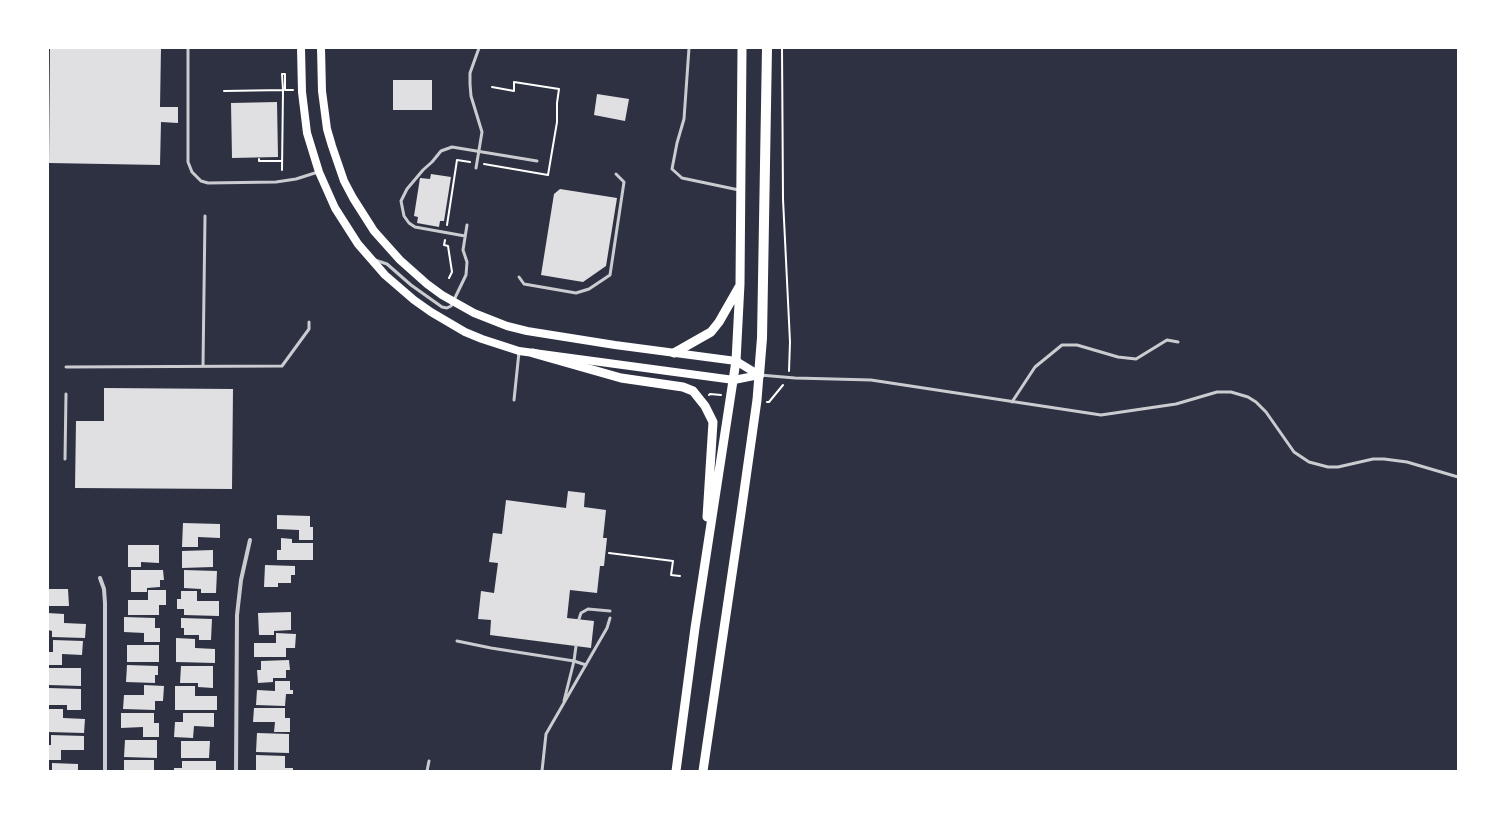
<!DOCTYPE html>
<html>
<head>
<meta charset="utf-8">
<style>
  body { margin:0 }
  #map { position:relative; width:1506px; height:819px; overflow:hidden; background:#2d3142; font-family:"Golos Text",sans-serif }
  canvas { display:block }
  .frame { position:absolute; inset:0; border:49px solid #fff; pointer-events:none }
</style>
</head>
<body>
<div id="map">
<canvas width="1506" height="819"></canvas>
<div class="frame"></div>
</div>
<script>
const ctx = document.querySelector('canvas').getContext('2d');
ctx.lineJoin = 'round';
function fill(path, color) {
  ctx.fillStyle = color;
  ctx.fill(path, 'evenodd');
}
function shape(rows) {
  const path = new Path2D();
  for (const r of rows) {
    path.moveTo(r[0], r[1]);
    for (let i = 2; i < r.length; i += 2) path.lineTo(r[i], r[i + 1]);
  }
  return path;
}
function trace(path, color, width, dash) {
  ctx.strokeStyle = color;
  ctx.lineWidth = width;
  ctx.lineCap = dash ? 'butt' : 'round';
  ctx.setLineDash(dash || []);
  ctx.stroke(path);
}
fill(shape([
  [50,48,161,48,160,107,178,107,178,123,161,122,160,165,49,163],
  [393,80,432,80,432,110,393,110],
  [597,94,629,99,625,121,594,115],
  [277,102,278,157,232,158,231,103],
  [431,174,451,177,444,221,440,221,439,227,417,223,418,217,414,216,420,178,430,179],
  [560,189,617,198,606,266,583,282,541,275,554,194],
  [104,388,233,389,232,489,75,488,76,421,104,421],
  [568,491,585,493,584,507,606,510,603,538,607,538,604,566,600,566,597,593,570,590,567,618,594,621,591,648,490,635,491,620,478,619,481,591,494,593,498,563,489,562,493,533,502,534,506,500,566,508],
  [277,515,310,516,310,527,313,527,313,540,299,540,299,530,277,529],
  [183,523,220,524,220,538,198,537,198,547,182,547],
  [281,538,292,539,292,543,313,543,313,560,277,560,277,550,281,550],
  [128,545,159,545,159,563,141,562,141,567,128,567],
  [213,550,213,567,182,568,182,551],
  [265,565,295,566,295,575,291,575,291,583,278,583,278,587,264,587],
  [131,570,163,570,164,580,160,580,160,587,147,588,147,592,131,592],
  [184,570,217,571,216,593,201,593,201,589,184,588],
  [48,589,68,589,69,606,48,606],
  [148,590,166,590,166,605,159,605,159,615,128,615,128,600,148,600],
  [181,591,197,591,197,601,219,601,219,616,184,615,184,609,177,609,177,599,181,599],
  [291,612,291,630,274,631,274,635,259,635,258,613],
  [48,613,64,614,64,623,86,624,85,638,52,637,52,631,48,630],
  [124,617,155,618,155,628,160,628,160,642,144,642,144,633,124,632],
  [181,618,212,619,211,640,199,640,199,635,184,635,184,628,181,628],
  [276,633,296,634,295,648,286,648,286,657,254,657,254,643,276,643],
  [176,638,195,639,195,648,215,649,215,663,176,662],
  [53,640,83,641,82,655,62,654,62,665,48,665,48,652,53,652],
  [127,645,159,645,159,662,127,662],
  [289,660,290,670,286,670,286,678,273,678,273,682,258,683,257,670,261,670,261,661],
  [127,665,158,666,158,675,155,675,155,683,126,682],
  [181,666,213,666,213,688,198,687,198,683,180,683],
  [49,668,81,668,81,686,49,685],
  [275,681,290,681,290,690,293,690,293,694,286,694,285,706,256,705,257,690,275,691],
  [144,685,164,686,163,701,155,701,155,710,123,709,124,695,144,695],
  [175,686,195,686,195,696,217,696,217,710,175,710],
  [49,688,81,689,81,710,67,710,67,705,49,705],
  [254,708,285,708,285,718,290,718,290,732,274,732,275,722,253,722],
  [48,709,63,709,63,718,85,719,84,733,48,732],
  [121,713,154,713,154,723,159,723,159,737,143,737,143,727,121,728],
  [183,713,214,713,214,727,194,726,193,738,174,737,175,722,183,722],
  [257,733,289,734,289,753,256,752],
  [51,735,84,736,84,750,61,750,61,760,48,760,48,745,51,745],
  [125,740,157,740,157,758,124,757],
  [181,741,210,741,209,758,181,758],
  [256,755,285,756,285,768,293,768,293,771,256,771],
  [124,760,154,760,154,771,124,771],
  [182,761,216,761,216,771,174,771,174,768,182,768],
  [52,763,78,764,78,771,52,771]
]), '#e0e0e3');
trace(shape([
  [782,48,783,199,790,342,789,371],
  [283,90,282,74,285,74,285,90,293,90],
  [224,91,283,90,282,170],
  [259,159,259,161,282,161],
  [484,164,548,175,557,122,557,103,559,89,514,82,514,91,492,87],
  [447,225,457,160,470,162],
  [445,240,444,245,448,246,452,272,449,278],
  [709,395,710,394,721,395],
  [767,402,769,402,783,385],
  [609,553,673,561,671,575,680,576]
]), '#fff', 2);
trace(shape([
  [188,48,188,162,192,172,201,181,208,183,276,182,296,179,318,172],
  [689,48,684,119,677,143,672,169,682,178,739,190],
  [476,168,482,132,471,96,470,84,470,73,479,48],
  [465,236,415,227,409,223,404,216,401,201,407,189,423,170,432,162,441,151,452,147,537,161],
  [375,260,387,264,411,285,442,307,447,308,451,306,466,275,467,262,463,250,467,225],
  [519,277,524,284,576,293,589,289,610,275,624,182,616,174],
  [203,366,205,216],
  [66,367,282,366,309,329,309,322],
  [760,375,795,378,871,380,1101,415,1176,404,1217,392,1231,392,1248,397,1256,402,1266,412,1294,452,1309,462,1328,467,1338,467,1373,459,1384,459,1407,462,1458,477],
  [514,400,519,352],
  [1012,402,1035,367,1062,345,1077,345,1118,357,1136,359,1167,340,1178,342],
  [65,459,66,394],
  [579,619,581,613,588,609,610,611],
  [457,641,491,648,574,661,586,665],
  [564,701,574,661,576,646],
  [427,771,429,761],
  [542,771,546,734,607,628,610,618]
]), '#caccd0', 3);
trace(shape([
  [100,578,104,589,105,603,105,771],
  [236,771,237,615,241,580,250,540]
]), '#caccd0', 4);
trace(shape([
  [301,48,302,92,307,133,319,172,335,208,358,244,385,275,414,300,431,312,465,332,482,339,519,351,734,380,759,375],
  [321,48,322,91,327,129,332,146,344,181,353,198,374,231,400,260,427,284,442,295,474,313,507,326,527,331,615,345,736,361,759,375]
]), '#fff', 8);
trace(shape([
  [533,353,621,378,683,387,693,391,705,406,713,422,707,517],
  [674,353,711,332,719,322,739,287],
  [676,771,695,628,736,361,740,284,742,48],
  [703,771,741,513,757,400,759,375]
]), '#fff', 9);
trace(shape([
  [759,375,762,338,767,48]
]), '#fff', 10);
</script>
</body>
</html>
